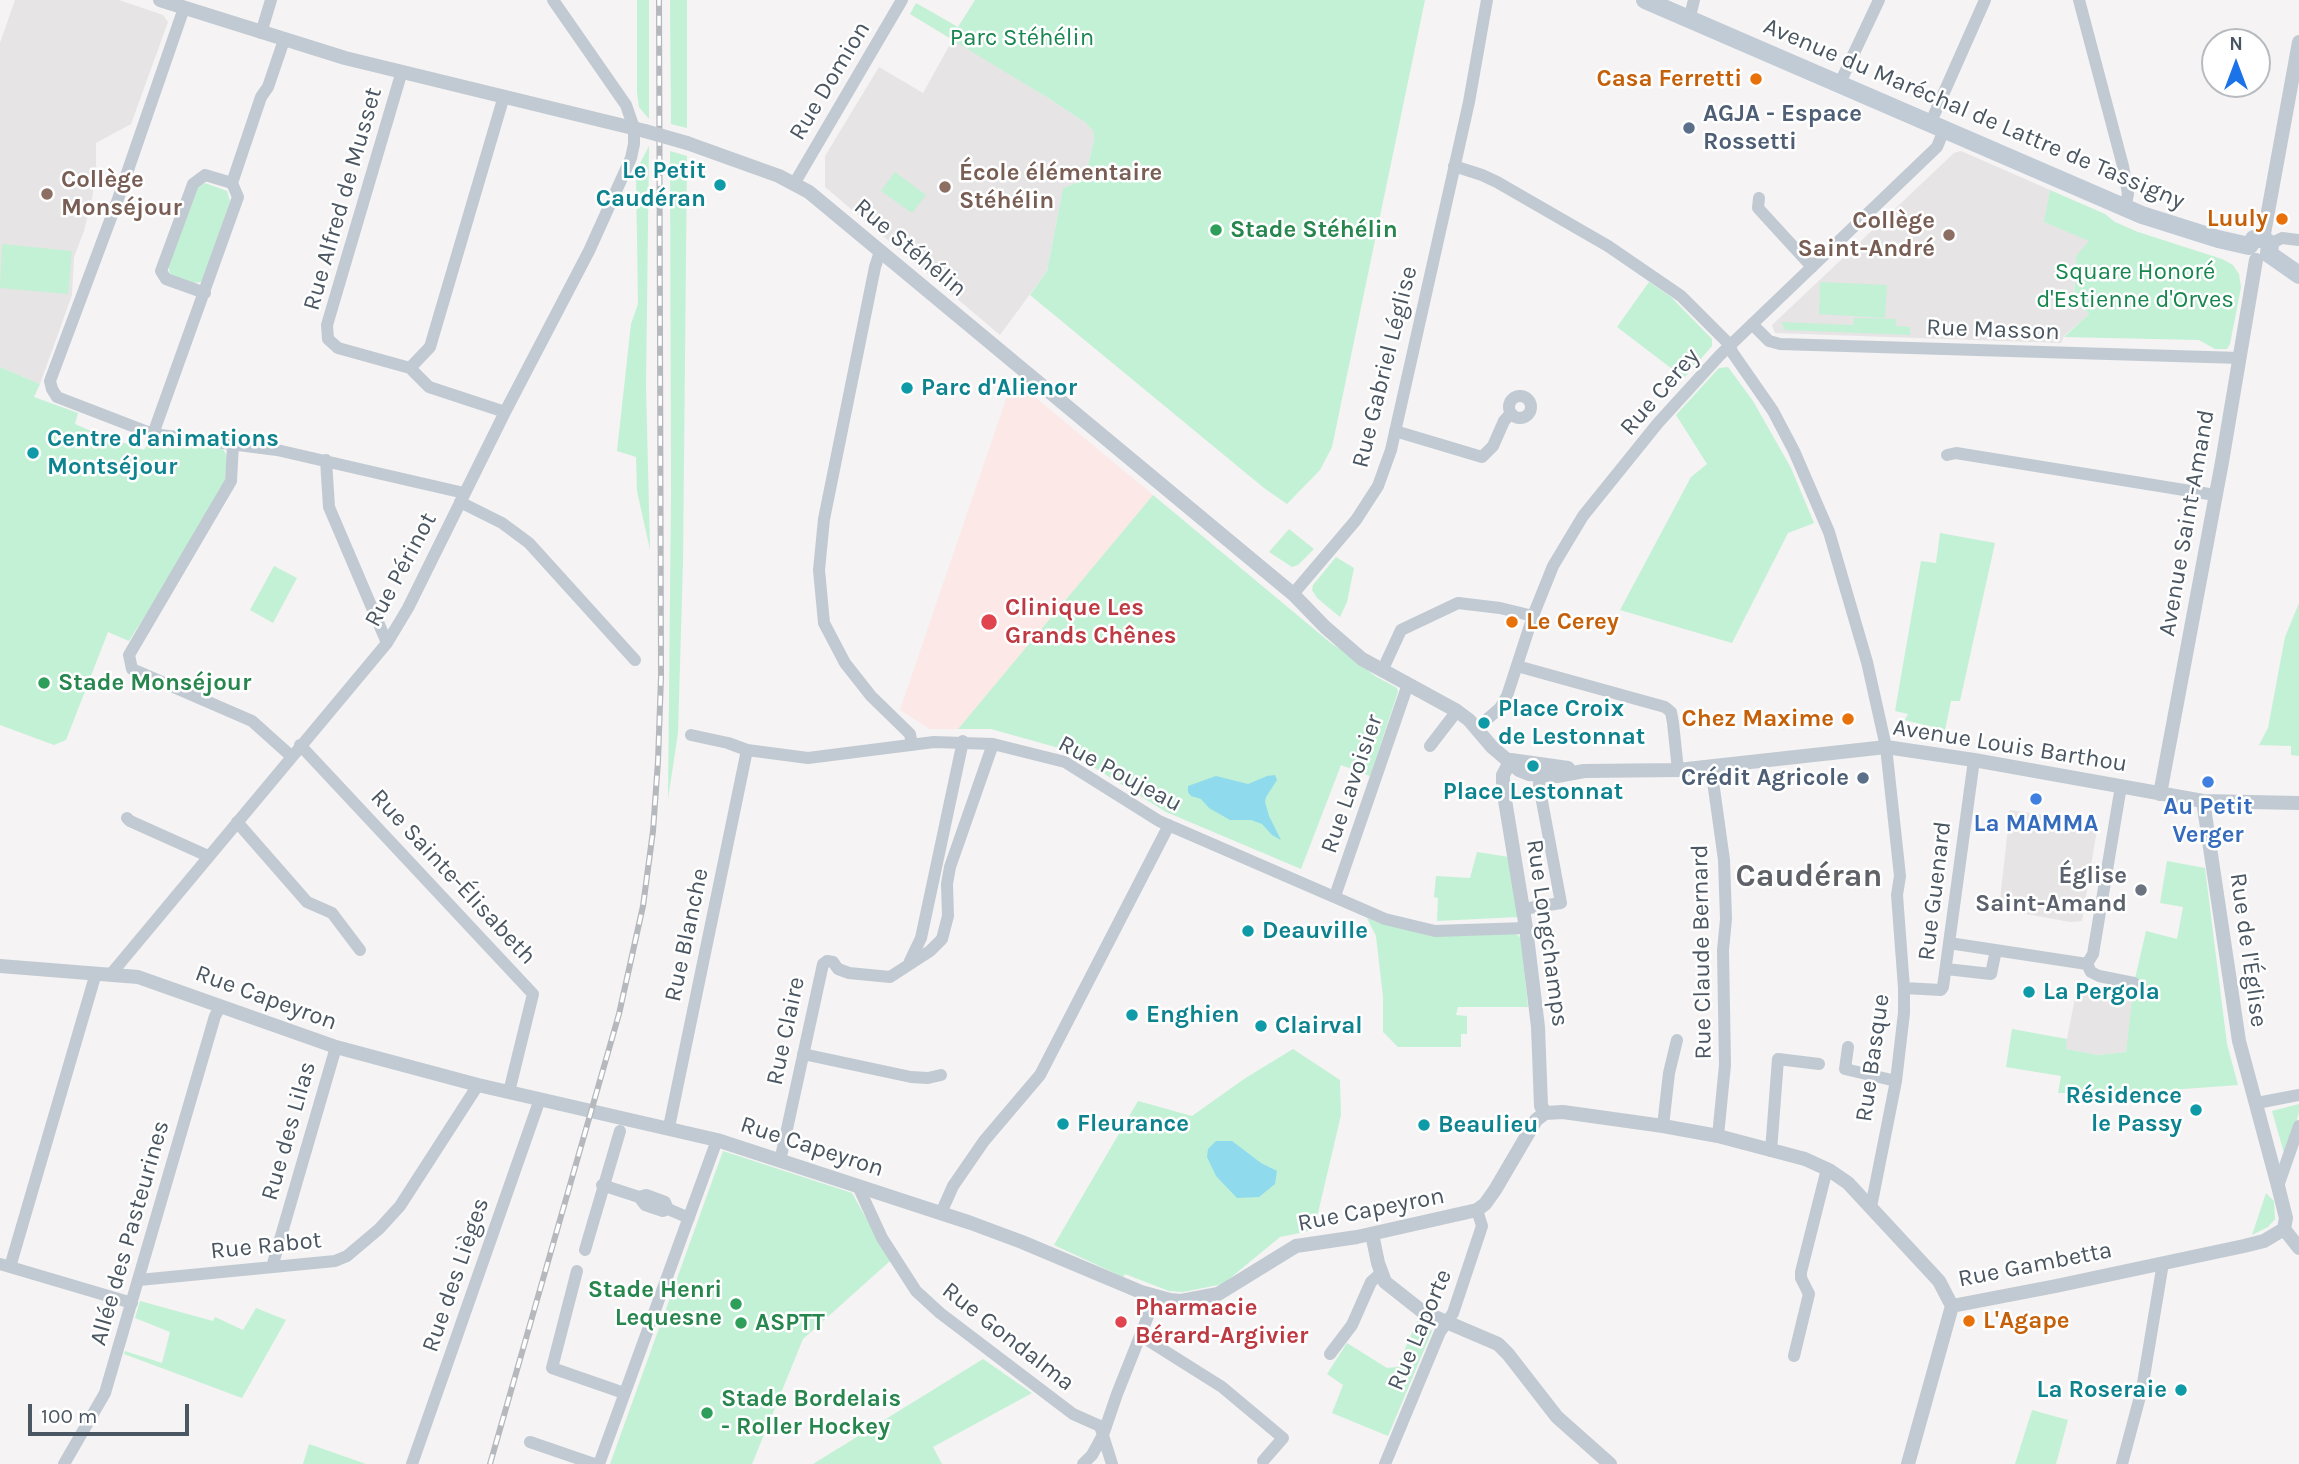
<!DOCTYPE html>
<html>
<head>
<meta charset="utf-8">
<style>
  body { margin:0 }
  #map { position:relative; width:2299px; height:1464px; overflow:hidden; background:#f5f3f3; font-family:Karla,sans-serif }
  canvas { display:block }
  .north { position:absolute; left:2201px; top:28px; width:70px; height:70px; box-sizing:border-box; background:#fff; border:2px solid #b7bbc0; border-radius:50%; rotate:0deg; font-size:19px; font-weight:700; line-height:28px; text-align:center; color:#4a5661 }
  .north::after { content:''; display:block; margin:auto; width:24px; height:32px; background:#1a73e8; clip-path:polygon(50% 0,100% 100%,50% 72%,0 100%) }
  .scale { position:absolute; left:28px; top:1404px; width:161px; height:32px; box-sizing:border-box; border:4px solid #4a5661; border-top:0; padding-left:9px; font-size:21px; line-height:24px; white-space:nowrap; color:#4a5661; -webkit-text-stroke:5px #fff; paint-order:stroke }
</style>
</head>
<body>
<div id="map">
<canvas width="2299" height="1464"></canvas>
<div class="north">N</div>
<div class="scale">100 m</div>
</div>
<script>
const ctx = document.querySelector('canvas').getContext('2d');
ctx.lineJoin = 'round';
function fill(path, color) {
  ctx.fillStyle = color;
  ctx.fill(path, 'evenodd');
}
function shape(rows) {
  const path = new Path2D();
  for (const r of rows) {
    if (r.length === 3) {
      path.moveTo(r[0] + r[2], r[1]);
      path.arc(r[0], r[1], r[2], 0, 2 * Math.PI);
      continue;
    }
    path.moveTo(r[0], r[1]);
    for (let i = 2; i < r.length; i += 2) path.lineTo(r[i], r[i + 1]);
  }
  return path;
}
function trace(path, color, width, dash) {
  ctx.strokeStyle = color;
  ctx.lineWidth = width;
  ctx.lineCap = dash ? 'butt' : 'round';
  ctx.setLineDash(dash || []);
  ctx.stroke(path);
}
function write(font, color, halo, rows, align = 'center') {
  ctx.font = font + ' Karla,sans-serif';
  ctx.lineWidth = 5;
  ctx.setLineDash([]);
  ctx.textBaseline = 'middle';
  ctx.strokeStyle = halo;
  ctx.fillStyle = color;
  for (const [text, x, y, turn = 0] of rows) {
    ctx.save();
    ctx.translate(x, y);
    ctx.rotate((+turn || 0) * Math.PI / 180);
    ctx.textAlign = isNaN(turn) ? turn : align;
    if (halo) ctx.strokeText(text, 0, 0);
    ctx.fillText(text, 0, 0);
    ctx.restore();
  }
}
fill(shape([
  [15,0,119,0,163,15,168,22,131,124,96,143,96,170,92,199,84,231,74,257,72,295,40,384,0,367,0,43],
  [953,39,1048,98,1086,123,1093,130,1094,139,1089,162,1078,182,1063,188,1047,271,1000,335,825,187,825,156,879,67,923,93],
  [1961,151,2050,190,2045,222,2090,241,2076,256,2074,299,2089,314,2064,336,2061,343,1775,333,1772,325,1954,153],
  [2010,810,2098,823,2082,921,2070,922,1999,909],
  [2077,988,2133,998,2126,1052,2098,1055,2065,1049]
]), '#e6e4e5');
fill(shape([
  [1013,379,1153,495,958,729,930,729,900,710]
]), '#fce8e6');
fill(shape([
  [637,0,649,0,649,119,639,107,637,92],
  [670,0,687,0,687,128,671,124],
  [975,0,1425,0,1332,447,1320,470,1287,504,1264,488,1030,295,1047,271,1063,188,1078,182,1089,162,1094,139,1093,131,1086,123,1048,98,910,14,916,3,958,27],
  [649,146,646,386,650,550,637,491,636,457,617,451,631,324,638,304,636,171],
  [670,151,687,156,683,562,678,733,668,799,671,493],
  [895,172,926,195,912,213,881,191],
  [205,183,227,191,230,201,202,282,192,283,171,276,168,267,195,189],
  [2050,190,2105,214,2115,222,2138,232,2222,259,2233,265,2239,274,2241,287,2230,344,2227,349,2215,349,2199,340,2064,337,2089,314,2074,299,2076,256,2089,241,2044,222],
  [2,244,72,251,68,294,0,288],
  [1649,282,1671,297,1712,339,1712,346,1684,378,1617,327],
  [1820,282,1887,285,1885,318,1819,314],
  [1854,318,1896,319,1896,326,1910,327,1910,335,1785,330,1781,322,1853,325],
  [0,367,40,384,34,397,78,413,75,424,89,430,144,450,149,442,223,449,227,456,225,480,156,599,129,641,108,632,66,740,54,745,0,725],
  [1728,367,1753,401,1791,468,1814,523,1788,533,1732,643,1620,610,1691,477,1707,464,1676,415,1719,368],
  [1153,495,1332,644,1344,651,1375,676,1397,688,1398,692,1370,776,1341,765,1301,869,1166,812,1066,750,991,729,958,729],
  [1289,529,1314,549,1298,565,1292,567,1269,552],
  [1940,533,1995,543,1960,701,1951,701,1945,730,1905,720,1908,714,1895,711,1921,561,1936,563],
  [1336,557,1354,568,1347,602,1340,617,1317,598,1312,590,1313,585],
  [274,566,297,578,273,623,250,610],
  [2299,603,2299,791,2299,756,2291,755,2291,746,2259,745,2268,728,2285,637],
  [1477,852,1509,857,1518,917,1437,921,1438,898,1434,897,1436,876,1470,878],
  [2167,861,2205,868,2227,1044,2238,1085,2115,1094,2062,1093,2058,1093,2061,1076,2006,1067,2012,1029,2067,1039,2066,1049,2098,1055,2126,1052,2134,983,2146,931,2177,939,2183,907,2160,903],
  [1367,918,1382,924,1515,933,1521,938,1528,1007,1458,1007,1456,1015,1467,1016,1467,1034,1461,1034,1461,1047,1398,1047,1383,1032,1383,997,1376,936],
  [1293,1049,1340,1080,1341,1115,1314,1230,1280,1237,1223,1284,1183,1292,1169,1291,1125,1274,1123,1277,1054,1245,1138,1101,1192,1116,1244,1079],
  [2299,1104,2299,1112,2286,1160,2272,1111],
  [723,1151,852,1193,890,1261,803,1339,752,1464,610,1464],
  [2266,1193,2274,1201,2275,1219,2268,1227,2252,1235],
  [140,1301,213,1321,215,1317,243,1330,256,1308,286,1320,242,1398,124,1354,125,1351,162,1363,170,1332,135,1318],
  [1418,1319,1429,1325,1432,1331,1388,1436,1332,1413,1343,1385,1327,1374,1347,1343,1387,1368,1397,1367],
  [983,1359,1032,1393,933,1447,942,1464,813,1464],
  [2032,1410,2068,1420,2056,1464,2015,1464],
  [309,1444,366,1464,303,1464]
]), '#c3f1d5');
fill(shape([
  [1275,775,1277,780,1266,797,1265,802,1269,816,1281,840,1272,835,1262,824,1251,820,1230,820,1209,808,1201,799,1191,796,1188,792,1188,786,1216,776,1248,784,1267,776],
  [1216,1141,1232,1141,1261,1163,1277,1171,1275,1184,1259,1197,1237,1198,1216,1176,1207,1157,1208,1149]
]), '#90daee');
trace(shape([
  [2079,0,2123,166,2128,194,2125,208],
  [184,8,118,199,50,381,52,389,57,397,153,434,277,450,464,493],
  [1689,20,1694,0],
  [261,33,271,0],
  [402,71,327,325,328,339,338,348,410,368,429,387,505,412],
  [1839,85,1879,0],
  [1930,124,1985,0],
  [1454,166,1482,175,1497,182,1608,246,1681,296,1730,345,1732,352,1773,411,1794,451,1829,532,1867,662,1886,747,1900,876,1897,895,1904,988,1904,1013,1896,1081,1871,1207],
  [794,184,902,0],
  [1759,198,1758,208,1812,267],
  [2270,244,2282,238,2299,240],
  [880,252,875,267,824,519,819,570,824,623,845,663,871,696,910,734,912,745],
  [205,293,166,279,161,271,193,184,205,175,232,183],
  [1752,324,1769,341,1780,344,2240,358],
  [410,368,430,347,504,96],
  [1520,407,11],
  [1395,431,1482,457,1493,446,1504,421,1511,413],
  [153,434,238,197,232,183,261,97,268,87,284,40],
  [233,445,231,481,129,655,132,669,252,721,291,756],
  [1947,455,1956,453,2215,495],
  [326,460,329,507,387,643],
  [460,502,502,523,529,543,635,660],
  [1293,594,1356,520,1378,486,1391,450,1469,102,1487,0],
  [1517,666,1665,707,1671,712,1673,723,1678,770],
  [1382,671,1401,630,1458,603,1500,608,1533,616],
  [1477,728,1500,708,1507,696,1533,616,1553,566,1583,516,1658,423,1720,355,1937,147,1944,130],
  [691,735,728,743,747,750,808,758,934,742,993,744,1065,762,1159,821,1385,919,1435,931,1526,928],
  [300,745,533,994,509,1092],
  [1430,746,1457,711],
  [1711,767,1724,860,1726,919,1723,950,1725,1065,1718,1136],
  [127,818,130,821,208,856],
  [237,822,307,902,332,913,360,950],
  [1335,896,1408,684],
  [1523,909,1561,903,1539,785,1540,776],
  [1949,943,2087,964,2091,972,2099,976,2134,983],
  [910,961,921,938,963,741],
  [2087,964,2093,954,2121,786],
  [1946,969,1991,974,1996,950],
  [111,974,387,643,408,608,505,412,589,251,631,158,634,144,634,128,626,105,553,0],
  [1904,988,1941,990,1943,987,1974,760],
  [1848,1047,1845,1069,1896,1081],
  [803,1054,911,1077,928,1078,941,1075],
  [2257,1103,2299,1095],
  [1663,1126,1669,1073,1677,1040],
  [669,1127,747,750],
  [1771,1151,1778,1059,1819,1064],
  [780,1161,823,964,827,961,833,962,838,969,849,973,890,977,930,951,942,939,948,916,947,884,950,867,993,744],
  [602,1185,639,1197,646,1195,665,1202,668,1209],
  [858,1186,882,1238,916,1291,940,1313,1073,1414,1100,1426,1112,1464],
  [2278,1186,2299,1126],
  [639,1197,645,1205,663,1211,668,1209,689,1218],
  [941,1213,953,1186,984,1141,1040,1075,1169,825],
  [585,1250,620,1131],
  [0,1264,132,1303],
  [10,1267,96,973],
  [272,1267,336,1047],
  [577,1271,552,1368,624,1393],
  [139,1280,335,1261,347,1256,379,1229,400,1206,478,1085],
  [1141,1331,1149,1341,1222,1387,1283,1438,1263,1461],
  [1330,1354,1352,1325,1371,1282,1381,1273],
  [1794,1356,1809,1294,1801,1278,1801,1272,1827,1169],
  [530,1442,594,1464],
  [64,1464,105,1393,215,1016,221,1006],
  [412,1464,540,1099],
  [599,1464,717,1140],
  [1083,1464,1092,1455,1103,1435,1117,1394,1156,1296],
  [1385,1464,1440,1332,1453,1313,1482,1226,1477,1210],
  [2122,1464,2142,1389,2163,1263]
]), '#c1cad2', 12);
trace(shape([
  [160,0,345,58,645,131],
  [687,143,779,176,809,192,1293,594,1325,627,1362,659,1457,711,1469,720,1492,747,1519,770,1529,774,1557,776,1584,771,1678,770,1886,747,1974,760,2203,801,2299,803],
  [2263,239,2299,42],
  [1511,760,1503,775,1503,788,1526,928,1538,1027,1541,1106,1545,1113],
  [1511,760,1568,768],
  [2160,794,2222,462,2256,260],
  [0,966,138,977,336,1047,478,1085,717,1140,971,1223,1022,1242,1141,1292,1170,1300,1181,1301,1218,1294,1296,1246,1357,1237,1477,1210,1485,1204,1495,1190,1536,1120,1545,1113],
  [1545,1113,1563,1112,1663,1126,1718,1136,1805,1159,1829,1170,1848,1183,1939,1281,1952,1306],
  [2284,1229,2299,1248],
  [1372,1234,1378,1263,1385,1282,1423,1312,1498,1344,1508,1354,1557,1417,1610,1464],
  [1952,1306,2056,1286,2244,1246,2264,1241,2284,1229,2286,1218,2278,1186,2239,1041,2203,801],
  [1908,1464,1952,1306]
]), '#c1cad2', 14);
trace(shape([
  [1645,0,2142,215,2218,239,2249,246],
  [2249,246,2254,239,2263,239,2270,244,2269,254],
  [2269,254,2299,275]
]), '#c1cbd6', 18);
const rail = shape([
  [490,1464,619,1014,643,906,653,831,658,761,661,677,659,0]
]);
trace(rail, '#b5b8bd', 6);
trace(rail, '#fff', 3.5, [10]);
trace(shape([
  [645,131,687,143]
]), '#c1cad2', 14);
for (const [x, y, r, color] of [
  [1756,79,7,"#e8710a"],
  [1689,128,7,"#5c6f8a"],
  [720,185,7,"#0f9aa8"],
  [945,187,7,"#8d6e63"],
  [47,194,7,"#8d6e63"],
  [2282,219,7,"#e8710a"],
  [1216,230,7,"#2e9e5b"],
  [1949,235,7,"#8d6e63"],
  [907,388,7,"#0f9aa8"],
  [33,453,7,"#0f9aa8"],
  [989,622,9,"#e0444e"],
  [1512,622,7,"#e8710a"],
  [44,683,7,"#2e9e5b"],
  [1848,719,7,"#e8710a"],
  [1484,723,7,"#0f9aa8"],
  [1533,766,7,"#0f9aa8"],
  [1863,778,7,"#5c6f8a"],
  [2208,782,7,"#3f7fe0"],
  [2036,799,7,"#3f7fe0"],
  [2141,890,7,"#6b7280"],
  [1248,931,7,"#0f9aa8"],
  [2029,992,7,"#0f9aa8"],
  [1132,1015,7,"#0f9aa8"],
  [1261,1026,7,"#0f9aa8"],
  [2196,1110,7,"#0f9aa8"],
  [1063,1124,7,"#0f9aa8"],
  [1424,1125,7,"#0f9aa8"],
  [736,1304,7,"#2e9e5b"],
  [1969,1321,7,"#e8710a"],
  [1121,1322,7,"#e0444e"],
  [741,1323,7,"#2e9e5b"],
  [2181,1390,7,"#0f9aa8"],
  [707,1413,7,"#2e9e5b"]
]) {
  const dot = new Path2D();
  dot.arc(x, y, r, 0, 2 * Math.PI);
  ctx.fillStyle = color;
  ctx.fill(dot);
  trace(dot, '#fff', 2.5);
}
write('24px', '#17864f', '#fff', [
  ["Parc Stéhélin",1022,38],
  ["Square Honoré",2135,272],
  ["d'Estienne d'Orves",2135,300]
]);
write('bold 24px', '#c56008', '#fff', [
  ["Casa Ferretti",1742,79],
  ["Luuly",2268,219],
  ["Le Cerey",1526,622,"left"],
  ["Chez Maxime",1834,719],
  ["L'Agape",1983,1321,"left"]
], 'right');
write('24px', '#4a5661', '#fff', [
  ["Rue Domion",830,81,-59],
  ["Avenue du Maréchal de Lattre de Tassigny",1974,114,23],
  ["Rue Alfred de Musset",343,199,-74],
  ["Rue Stéhélin",910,248,40],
  ["Rue Masson",1993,330,2],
  ["Rue Gabriel Léglise",1385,367,-76],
  ["Rue Cerey",1660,392,-49],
  ["Avenue Saint-Amand",2187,523,-80],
  ["Rue Périnot",401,570,-62],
  ["Avenue Louis Barthou",2010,746,9],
  ["Rue Poujeau",1120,774,28],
  ["Rue Lavoisier",1352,784,-71],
  ["Rue Sainte-Élisabeth",453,877,47],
  ["Rue Guenard",1935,891,-83],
  ["Rue Longchamps",1547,933,82],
  ["Rue Blanche",687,935,-78],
  ["Rue de l'Église",2248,950,82],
  ["Rue Claude Bernard",1702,952,-91],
  ["Rue Capeyron",266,998,20],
  ["Rue Claire",786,1031,-78],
  ["Rue Basque",1873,1058,-82],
  ["Rue des Lilas",289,1131,-74],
  ["Rue Capeyron",812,1147,18],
  ["Rue Capeyron",1371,1210,-11],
  ["Allée des Pasteurines",130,1233,-74],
  ["Rue Rabot",266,1246,-6],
  ["Rue Gambetta",2035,1265,-11],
  ["Rue des Lièges",456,1275,-71],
  ["Rue Laporte",1420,1330,-67],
  ["Rue Gondalma",1008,1337,38]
]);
write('bold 24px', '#4e5e75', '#fff', [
  ["AGJA - Espace",1703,114],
  ["Rossetti",1703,142],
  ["Crédit Agricole",1849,778,"right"]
], 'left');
write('bold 24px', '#0d838f', '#fff', [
  ["Le Petit",706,171,"right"],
  ["Caudéran",706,199,"right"],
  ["Parc d'Alienor",921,388],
  ["Centre d'animations",47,439],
  ["Montséjour",47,467],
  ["Place Croix",1498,709],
  ["de Lestonnat",1498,737],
  ["Place Lestonnat",1533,792,"center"],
  ["Deauville",1262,931],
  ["La Pergola",2043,992],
  ["Enghien",1146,1015],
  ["Clairval",1275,1026],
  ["Résidence",2182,1096,"right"],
  ["le Passy",2182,1124,"right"],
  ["Fleurance",1077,1124],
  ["Beaulieu",1438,1125],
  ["La Roseraie",2167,1390,"right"]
], 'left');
write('bold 24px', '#785e54', '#fff', [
  ["École élémentaire",959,173],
  ["Stéhélin",959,201],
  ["Collège",61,180],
  ["Monséjour",61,208],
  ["Collège",1935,221,"right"],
  ["Saint-André",1935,249,"right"]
], 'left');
write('bold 24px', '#27864d', '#fff', [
  ["Stade Stéhélin",1230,230],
  ["Stade Monséjour",58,683],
  ["Stade Henri",722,1290,"right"],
  ["Lequesne",722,1318,"right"],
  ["ASPTT",755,1323],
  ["Stade Bordelais",721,1399],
  ["- Roller Hockey",721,1427]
], 'left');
write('bold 24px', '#be3a42', '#fff', [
  ["Clinique Les",1005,608],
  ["Grands Chênes",1005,636],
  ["Pharmacie",1135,1308],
  ["Bérard-Argivier",1135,1336]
], 'left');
write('bold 24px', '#366cbe', '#fff', [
  ["Au Petit",2208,807],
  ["Verger",2208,835],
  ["La MAMMA",2036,824]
]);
write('bold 24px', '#5b616d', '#fff', [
  ["Église",2127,876],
  ["Saint-Amand",2127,904]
], 'right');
write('bold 32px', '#5f6368', '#fff', [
  ["Caudéran",1809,877]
]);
</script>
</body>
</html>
